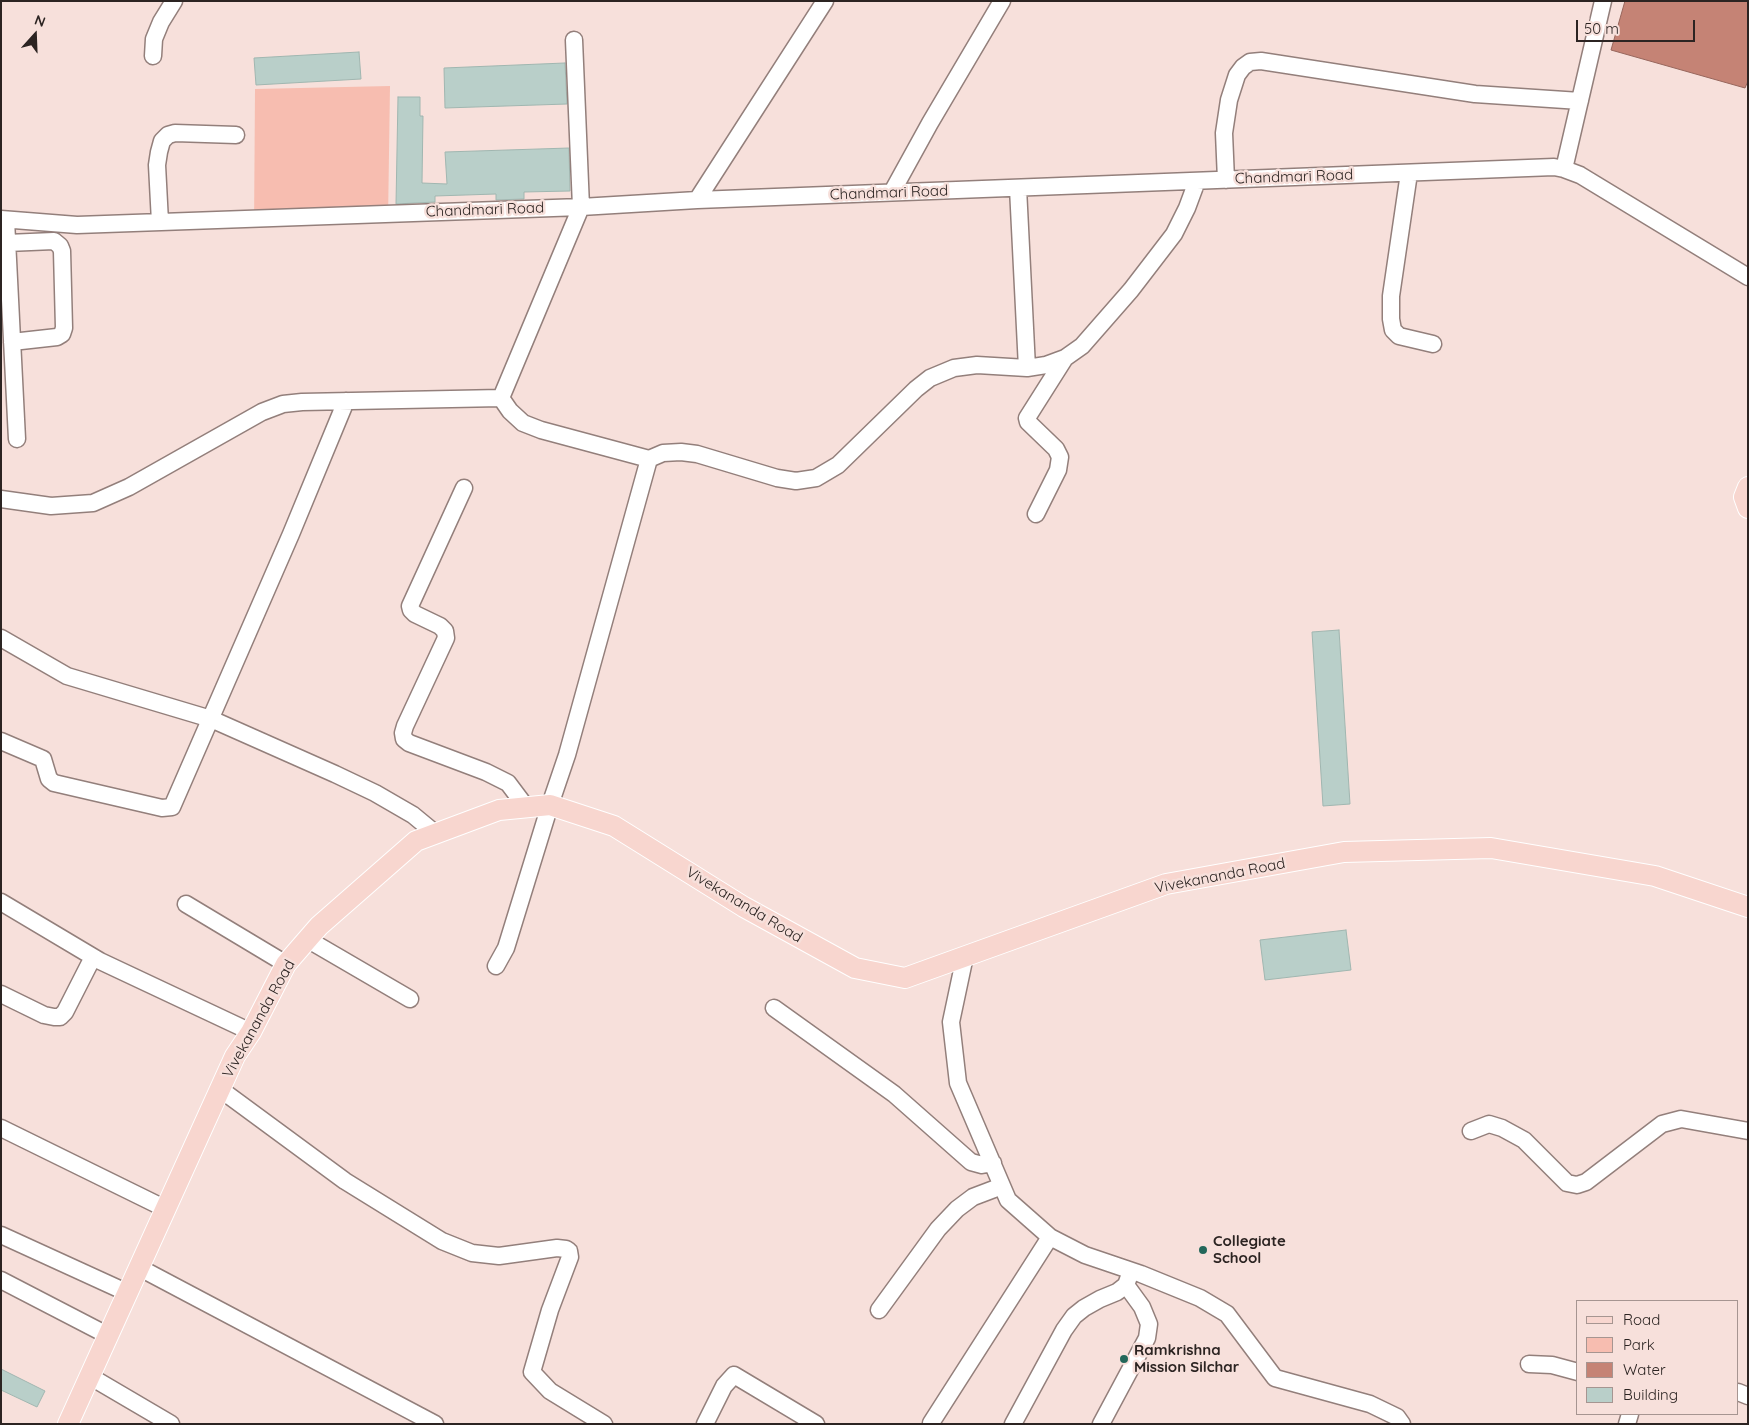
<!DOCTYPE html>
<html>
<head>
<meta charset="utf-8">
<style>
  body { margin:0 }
  #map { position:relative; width:1749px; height:1425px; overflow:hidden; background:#f7e0db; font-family:Quicksand,sans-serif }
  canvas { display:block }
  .frame { position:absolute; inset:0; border:2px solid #2c2422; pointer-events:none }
  .legend { position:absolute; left:1576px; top:1300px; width:162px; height:115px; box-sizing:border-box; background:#f7e0db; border:1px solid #a69591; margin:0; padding:6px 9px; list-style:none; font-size:15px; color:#2c2422 }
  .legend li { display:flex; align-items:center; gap:10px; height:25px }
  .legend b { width:25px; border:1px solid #a69591 }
  .north { position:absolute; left:10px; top:10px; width:50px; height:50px; -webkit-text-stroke:4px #f7e0db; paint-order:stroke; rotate:20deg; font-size:14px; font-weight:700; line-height:20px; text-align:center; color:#2c2422 }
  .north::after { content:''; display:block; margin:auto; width:18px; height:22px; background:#2c2422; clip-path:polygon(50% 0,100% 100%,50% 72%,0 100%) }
  .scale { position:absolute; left:1576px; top:20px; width:119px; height:22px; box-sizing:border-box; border:2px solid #2c2422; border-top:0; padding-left:6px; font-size:15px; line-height:18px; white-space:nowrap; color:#2c2422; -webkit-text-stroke:4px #f7e0db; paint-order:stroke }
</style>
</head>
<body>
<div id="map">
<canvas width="1749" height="1425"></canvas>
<div class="frame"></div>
<ul class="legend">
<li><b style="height:6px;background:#f8d6cf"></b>Road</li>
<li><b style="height:14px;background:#f7bdb0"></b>Park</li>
<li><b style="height:14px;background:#c58375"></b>Water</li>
<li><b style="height:14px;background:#b9cfc9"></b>Building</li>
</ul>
<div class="north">N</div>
<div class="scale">50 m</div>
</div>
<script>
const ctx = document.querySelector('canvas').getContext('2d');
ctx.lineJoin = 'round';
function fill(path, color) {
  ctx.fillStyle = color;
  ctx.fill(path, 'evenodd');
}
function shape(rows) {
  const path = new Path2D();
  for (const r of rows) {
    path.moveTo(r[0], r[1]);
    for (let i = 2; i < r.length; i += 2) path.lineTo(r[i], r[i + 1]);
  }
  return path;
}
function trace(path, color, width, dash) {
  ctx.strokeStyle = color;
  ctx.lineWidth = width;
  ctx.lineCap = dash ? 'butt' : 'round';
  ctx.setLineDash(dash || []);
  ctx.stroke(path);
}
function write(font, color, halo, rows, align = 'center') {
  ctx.font = font + ' Quicksand,sans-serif';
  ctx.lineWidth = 5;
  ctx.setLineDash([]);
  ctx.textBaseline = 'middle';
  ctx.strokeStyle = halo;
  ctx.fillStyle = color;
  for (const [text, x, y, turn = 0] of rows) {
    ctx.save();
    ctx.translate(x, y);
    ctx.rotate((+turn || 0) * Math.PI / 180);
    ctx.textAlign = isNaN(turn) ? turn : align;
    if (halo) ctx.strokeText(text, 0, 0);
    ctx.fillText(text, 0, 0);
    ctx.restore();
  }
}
fill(shape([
  [390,86,388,221,254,228,255,89]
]), '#f7bdb0');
const water = shape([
  [1625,1,1748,1,1748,81,1745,88,1611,50,1625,1]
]);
fill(water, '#c58375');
trace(water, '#97665c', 1);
const building = shape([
  [359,52,361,79,256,85,254,58,359,52],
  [565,63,567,104,445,108,444,68,565,63],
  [398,97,420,97,420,116,423,116,422,183,447,184,445,152,569,148,570,191,524,192,524,199,496,200,496,194,435,196,435,202,396,204,398,97],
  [1339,630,1350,804,1323,806,1312,632,1339,630],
  [1346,930,1351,970,1265,980,1260,940,1346,930],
  [1,1369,45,1391,37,1407,1,1390,1,1369]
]);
fill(building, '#b9cfc9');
trace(building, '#a0b6b0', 1);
const minor = shape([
  [153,56,154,39,161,22,174,1],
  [1564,169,1603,1],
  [1409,173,1391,296,1391,319,1393,330,1399,336,1433,344],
  [1226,180,1224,133,1229,100,1237,75,1243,67,1250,62,1261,61,1475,94,1580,101],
  [1018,188,1027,368],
  [892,192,930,123,1002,1],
  [697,200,825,1],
  [1,219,77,225,581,207,697,200,1554,167,1564,169,1580,175,1748,277],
  [6,220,17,439],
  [160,222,157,165,159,152,162,141,168,135,175,133,236,135],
  [7,243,54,241,60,246,62,251,64,328,62,334,57,337,12,342],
  [501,398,510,411,523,423,541,430,649,459],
  [464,488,410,606,411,610,415,614,440,626,445,631,446,638,405,726,403,733,404,739,409,743,486,772,508,783,526,807],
  [1,499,51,506,93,503,129,487,262,412,283,404,302,402,501,398,581,207,574,40],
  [1036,514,1058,470,1060,457,1056,449,1028,422,1027,418,1065,358],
  [1,638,67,676,211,719,335,774,375,793,413,815,436,834],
  [1,741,43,759,49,779,54,783,162,808,172,807,291,534,346,401],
  [1,902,100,961,251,1032],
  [186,904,286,964],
  [307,939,410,999],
  [965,956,951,1022,958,1083,1008,1200,1050,1237,1085,1255,1141,1274,1200,1298,1227,1314,1275,1378,1370,1404,1397,1417,1402,1424],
  [496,966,506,948,550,805,567,755,649,459,663,453,681,452,697,454,777,478,796,481,816,478,838,465,916,389,930,378,954,368,977,365,1027,368,1046,365,1065,358,1082,346,1131,290,1174,234,1187,208,1197,181],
  [1,994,44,1015,54,1017,60,1017,65,1012,93,957],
  [774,1008,894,1094,971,1162,982,1165,993,1163],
  [220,1089,345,1181,442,1241,472,1253,499,1256,557,1248,566,1249,569,1251,570,1257,550,1310,532,1372,550,1391,604,1424],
  [1,1128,166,1209],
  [1471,1131,1489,1124,1502,1128,1524,1140,1567,1183,1577,1185,1586,1182,1662,1124,1681,1119,1748,1131],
  [1,1235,128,1293],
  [140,1268,435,1424],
  [1,1280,109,1336],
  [879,1310,938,1229,957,1209,973,1197,1002,1186],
  [1529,1364,1552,1365,1578,1372],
  [91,1377,171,1424],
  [1738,1392,1748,1396],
  [705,1424,724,1386,734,1375,816,1424],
  [932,1424,931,1423,1050,1237],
  [1013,1424,1064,1330,1074,1316,1084,1308,1100,1299,1117,1292,1126,1285,1131,1271],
  [1101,1424,1147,1338,1149,1324,1142,1307,1126,1285],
  [1627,1424,1630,1414]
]);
const major = shape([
  [1748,487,1744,497,1748,508],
  [68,1424,235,1056,251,1032,286,964,319,926,416,841,499,810,550,805,614,826,744,907,855,968,905,978,1166,884,1344,852,1491,848,1655,876,1748,907]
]);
trace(minor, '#937f7b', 19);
trace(major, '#fff', 22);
trace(minor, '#fff', 16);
trace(major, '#f8d6cf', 20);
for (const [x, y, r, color] of [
  [1203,1250,5,"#23675a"],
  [1124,1359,5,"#23675a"]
]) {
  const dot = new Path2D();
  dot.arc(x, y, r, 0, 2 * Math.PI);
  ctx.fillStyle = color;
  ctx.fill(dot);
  trace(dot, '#f7e0db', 2);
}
write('15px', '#2c2422', '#f7e0db', [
  ["Chandmari Road",1294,177,-2],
  ["Chandmari Road",889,193,-2],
  ["Chandmari Road",485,210,-2],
  ["Vivekananda Road",1220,876,-11],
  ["Vivekananda Road",744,905,31],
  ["Vivekananda Road",259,1019,-61]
]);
write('bold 15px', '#2c2422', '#f7e0db', [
  ["Collegiate",1213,1241],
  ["School",1213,1258],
  ["Ramkrishna",1134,1350],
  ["Mission Silchar",1134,1367]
], 'left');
</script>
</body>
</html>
